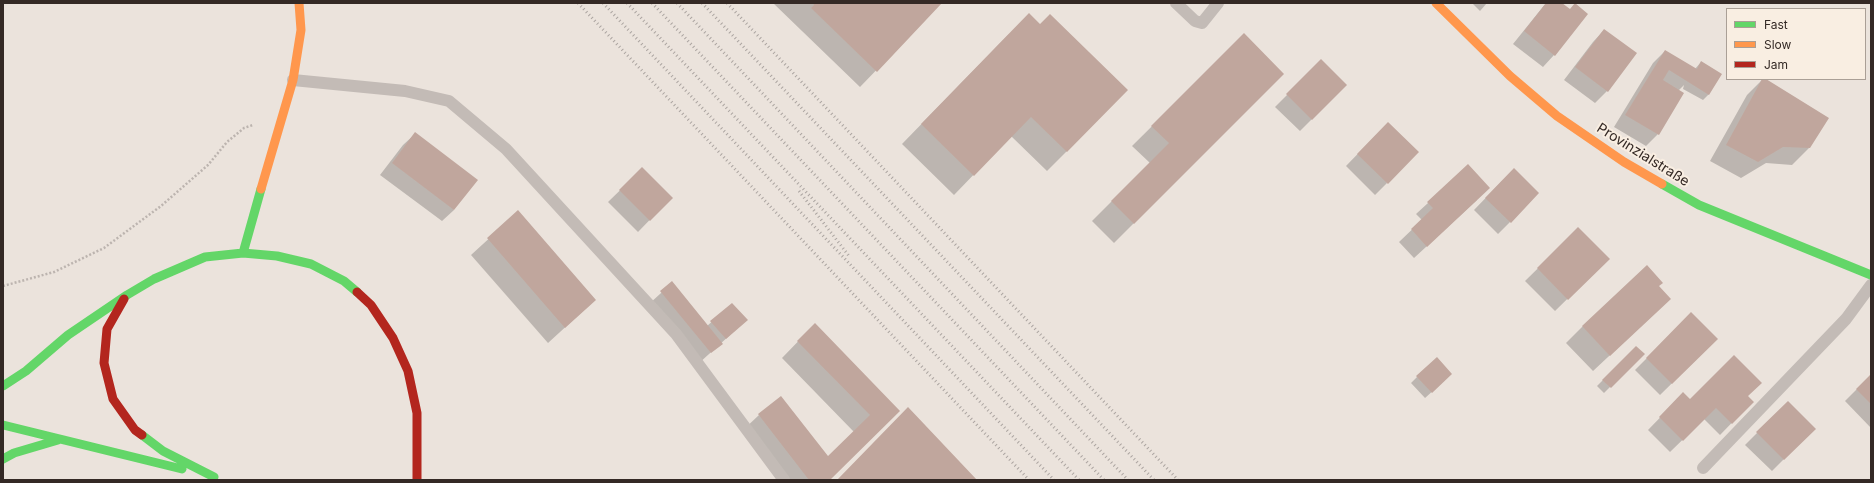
<!DOCTYPE html>
<html>
<head>
<meta charset="utf-8">
<style>
  body { margin:0 }
  #map { position:relative; width:1874px; height:483px; overflow:hidden; background:#ebe3dc; font-family:Inter,sans-serif }
  canvas { display:block }
  .frame { position:absolute; inset:0; border:4px solid #342925; pointer-events:none }
  .legend { position:absolute; left:1726px; top:8px; width:140px; height:72px; box-sizing:border-box; background:#f9eee2; border:1px solid #aa9f96; margin:0; padding:5px 7px; list-style:none; font-size:12px; color:#342925 }
  .legend li { display:flex; align-items:center; gap:8px; height:20px }
  .legend b { width:20px; border:1px solid #aa9f96 }
</style>
</head>
<body>
<div id="map">
<canvas width="1874" height="483"></canvas>
<div class="frame"></div>
<ul class="legend">
<li><b style="height:5px;background:#63d668"></b>Fast</li>
<li><b style="height:5px;background:#ff974d"></b>Slow</li>
<li><b style="height:5px;background:#b3261e"></b>Jam</li>
</ul>
</div>
<script>
const ctx = document.querySelector('canvas').getContext('2d');
ctx.lineJoin = 'round';
function fill(path, color) {
  ctx.fillStyle = color;
  ctx.fill(path, 'evenodd');
}
function shape(rows) {
  const path = new Path2D();
  for (const r of rows) {
    path.moveTo(r[0], r[1]);
    for (let i = 2; i < r.length; i += 2) path.lineTo(r[i], r[i + 1]);
  }
  return path;
}
function trace(path, color, width, dash) {
  ctx.strokeStyle = color;
  ctx.lineWidth = width;
  ctx.lineCap = dash ? 'butt' : 'round';
  ctx.setLineDash(dash || []);
  ctx.stroke(path);
}
function write(font, color, halo, rows, align = 'center') {
  ctx.font = font + ' Inter,sans-serif';
  ctx.lineWidth = 4;
  ctx.setLineDash([]);
  ctx.textBaseline = 'middle';
  ctx.strokeStyle = halo;
  ctx.fillStyle = color;
  for (const [text, x, y, turn = 0] of rows) {
    ctx.save();
    ctx.translate(x, y);
    ctx.rotate((+turn || 0) * Math.PI / 180);
    ctx.textAlign = isNaN(turn) ? turn : align;
    if (halo) ctx.strokeText(text, 0, 0);
    ctx.fillText(text, 0, 0);
    ctx.restore();
  }
}
fill(shape([
  [773,3,941,3,860,87],
  [1472,3,1487,3,1480,11],
  [1546,3,1560,3,1554,55,1543,67,1513,44],
  [1604,30,1607,91,1595,103,1564,80,1593,42],
  [1009,34,1067,151,1047,171,1011,136,954,195,902,144],
  [1244,35,1283,74,1114,243,1092,221,1150,163,1132,146],
  [1665,51,1695,69,1701,62,1709,94,1703,100,1683,89,1684,85,1678,91,1658,134,1646,146,1614,127,1653,63],
  [1321,61,1346,85,1300,131,1275,107],
  [1763,79,1809,148,1792,165,1766,163,1741,178,1710,161,1747,95],
  [415,134,454,210,442,221,380,175,403,145],
  [1376,135,1387,183,1375,195,1346,166],
  [642,169,671,198,638,232,608,202],
  [1502,181,1510,222,1498,234,1474,210],
  [1477,200,1414,258,1399,242,1422,220,1416,214,1428,203],
  [518,212,595,300,548,343,471,255],
  [1578,229,1608,259,1555,311,1525,281],
  [672,283,707,326,732,304,740,326,698,364,649,304],
  [1691,314,1717,339,1660,395,1635,370],
  [1653,315,1593,371,1566,343,1583,326],
  [815,324,899,411,829,480,780,480,742,431,759,415,828,458,854,432,782,358],
  [1636,347,1643,354,1604,393,1597,386],
  [1871,375,1871,428,1845,401],
  [1417,377,1445,380,1425,398,1411,383],
  [1683,394,1690,400,1746,396,1752,402,1720,435,1704,419,1670,452,1648,430],
  [1788,402,1814,429,1772,471,1745,445]
]), '#0003');
fill(shape([
  [813,3,942,3,877,72,811,8,814,5],
  [1546,3,1562,3,1570,9,1575,3,1588,14,1555,56,1524,31],
  [1029,13,1040,24,1050,14,1128,90,1067,152,1031,117,974,176,921,124],
  [1604,29,1637,53,1608,92,1575,67],
  [1244,33,1284,74,1134,224,1111,201,1169,143,1151,126],
  [1665,50,1697,69,1701,61,1722,74,1709,95,1669,70,1663,80,1684,93,1659,135,1625,115],
  [1321,59,1347,85,1312,120,1286,94],
  [1762,79,1766,79,1829,118,1810,148,1783,147,1758,162,1726,145],
  [1388,122,1419,152,1388,184,1357,154],
  [415,132,478,180,454,210,392,163],
  [1468,164,1490,188,1427,247,1411,229,1433,208,1427,202],
  [642,167,673,198,650,221,619,190],
  [1514,168,1539,193,1511,223,1485,198],
  [518,210,596,300,565,328,487,238],
  [1578,227,1610,259,1568,300,1537,268],
  [1647,265,1663,283,1659,286,1671,299,1610,356,1582,326],
  [672,281,723,344,711,353,660,291],
  [732,303,748,320,726,339,710,321],
  [1691,312,1718,339,1672,384,1646,358],
  [815,323,900,411,830,480,809,480,758,414,781,396,828,456,870,415,797,341],
  [1636,346,1645,354,1611,388,1602,380],
  [1734,355,1762,383,1748,396,1754,402,1732,424,1716,408,1683,441,1659,417,1683,392,1690,399],
  [1437,357,1452,374,1432,393,1416,376],
  [1871,374,1871,404,1856,389],
  [1788,401,1816,429,1784,460,1756,432],
  [908,407,977,480,837,480]
]), '#c0a69d');
trace(shape([
  [3,286,54,272,104,248,161,206,208,165,227,142,244,128,253,125]
]), '#bcb4af', 2.5, [2, 2]);
trace(shape([
  [1176,3,1195,21,1202,23,1218,3],
  [293,80,405,91,449,101,506,149,676,334,784,480],
  [1703,468,1846,319,1871,285]
]), '#c3bbb6', 12);
trace(shape([
  [1662,184,1699,205,1871,275],
  [261,189,243,253,277,256,311,264,344,281,357,292],
  [3,386,26,371,68,335,127,295,154,279,205,257,243,253],
  [3,425,182,469],
  [142,435,163,451,214,477],
  [3,459,14,453,58,440]
]), '#63d668', 9);
trace(shape([
  [1436,3,1510,76,1557,116,1624,162,1662,184],
  [261,189,293,80,301,30,299,3]
]), '#ff974d', 9);
trace(shape([
  [357,292,371,305,393,338,408,371,417,413,417,480],
  [124,299,107,329,104,363,113,399,135,430,142,435]
]), '#b3261e', 9);
trace(shape([
  [578,3,1029,480],
  [603,3,1054,480],
  [627,3,1079,480],
  [652,3,1104,480],
  [677,3,1128,480],
  [702,3,1154,480],
  [727,3,1178,480],
  [799,191,849,256]
]), '#aba4a0', 3, [1, 3]);
write('14px', '#342925', '#f9eee2', [
  ["Provinzialstraße",1643,155,32]
]);
</script>
</body>
</html>
